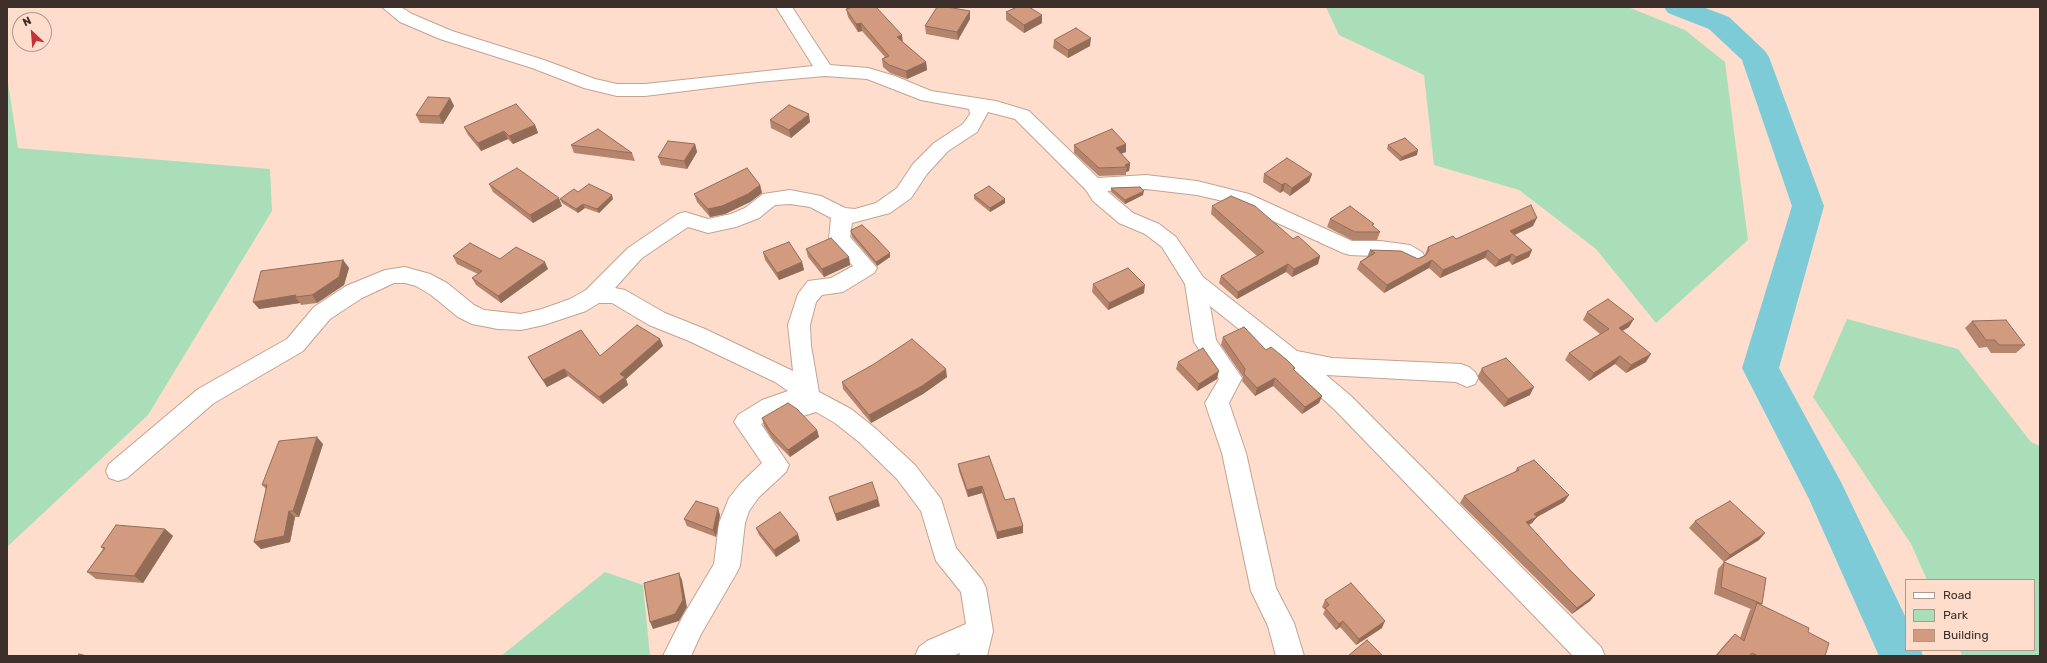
<!DOCTYPE html>
<html>
<head>
<meta charset="utf-8">
<style>
  body { margin:0 }
  #map { position:relative; width:2047px; height:663px; overflow:hidden; background:#ffddcd; font-family:Rubik,sans-serif }
  canvas { display:block }
  .frame { position:absolute; inset:0; border:8px solid #3c2f29; pointer-events:none }
  .legend { position:absolute; left:1905px; top:579px; width:130px; height:72px; box-sizing:border-box; background:#ffddcd; border:1px solid #b1978b; margin:0; padding:5px 7px; list-style:none; font-size:12px; color:#3c2f29 }
  .legend li { display:flex; align-items:center; gap:8px; height:20px }
  .legend b { width:20px; border:1px solid #b1978b }
  .north { position:absolute; left:12px; top:12px; width:40px; height:40px; box-sizing:border-box; background:#ffddcd; border:1px solid #b1978b; border-radius:50%; rotate:334deg; font-size:11px; font-weight:700; line-height:16px; text-align:center; color:#3c2f29 }
  .north::after { content:''; display:block; margin:auto; width:14px; height:18px; background:#c3333c; clip-path:polygon(50% 0,100% 100%,50% 72%,0 100%) }
</style>
</head>
<body>
<div id="map">
<canvas width="2047" height="663"></canvas>
<div class="frame"></div>
<ul class="legend">
<li><b style="height:5px;background:#fff"></b>Road</li>
<li><b style="height:11px;background:#aadeb8"></b>Park</li>
<li><b style="height:11px;background:#d29a7e"></b>Building</li>
</ul>
<div class="north">N</div>
</div>
<script>
const ctx = document.querySelector('canvas').getContext('2d');
ctx.lineJoin = 'round';
function fill(path, color) {
  ctx.fillStyle = color;
  ctx.fill(path, 'evenodd');
}
function shape(rows) {
  const path = new Path2D();
  for (const r of rows) {
    path.moveTo(r[0], r[1]);
    for (let i = 2; i < r.length; i += 2) path.lineTo(r[i], r[i + 1]);
  }
  return path;
}
function trace(path, color, width, dash) {
  ctx.strokeStyle = color;
  ctx.lineWidth = width;
  ctx.lineCap = dash ? 'butt' : 'round';
  ctx.setLineDash(dash || []);
  ctx.stroke(path);
}
fill(shape([
  [1326,7,1628,7,1685,30,1725,62,1748,240,1656,323,1596,249,1519,190,1434,165,1424,75,1339,35],
  [7,76,18,148,270,169,272,211,148,415,7,547],
  [1847,319,1958,349,2031,442,2040,446,2040,656,1962,656,1960,650,2034,650,2034,580,1927,580,1911,544,1813,397],
  [605,572,643,585,650,656,501,656]
]), '#aadeb8');
fill(shape([
  [1664,7,1703,7,1729,17,1765,51,1769,57,1824,206,1779,368,1841,482,1906,618,1906,650,1921,650,1923,656,1879,656,1809,499,1742,368,1792,206,1742,60,1709,29,1668,13,1664,7]
]), '#7dcbd6');
const minor = shape([
  [382,7,401,7,412,14,452,31,544,60,595,79,617,84,645,84,813,66,776,7,792,7,830,65,868,68,895,76,931,91,996,101,1029,111,1098,178,1146,175,1197,181,1249,194,1352,241,1380,241,1410,245,1422,252,1425,257,1422,262,1415,265,1399,257,1350,255,1343,253,1236,204,1197,195,1146,189,1107,191,1133,213,1159,224,1176,237,1203,277,1297,351,1332,358,1461,364,1469,367,1475,372,1478,378,1475,384,1467,387,1456,382,1326,375,1351,396,1601,647,1605,656,1573,656,1335,410,1295,374,1210,306,1216,340,1242,378,1229,403,1246,453,1276,588,1294,623,1304,656,1276,656,1268,626,1251,591,1222,453,1205,403,1219,379,1194,342,1185,284,1162,247,1145,234,1119,223,1093,201,1086,190,1015,119,988,112,977,132,948,151,927,174,911,198,890,213,852,223,850,237,877,268,874,273,843,292,822,295,816,302,810,325,811,346,819,392,851,409,875,428,915,465,941,499,956,548,982,580,986,588,993,631,987,656,959,656,960,653,953,656,915,656,919,647,927,641,966,624,961,592,936,561,921,511,897,479,859,442,835,423,816,412,803,416,795,414,790,409,778,414,761,424,789,465,786,472,759,497,749,511,745,523,740,566,736,574,701,634,691,656,663,656,683,616,714,564,719,523,729,498,741,483,762,463,734,422,738,415,762,400,788,391,775,382,689,341,649,325,612,303,599,303,586,311,544,325,521,330,498,329,472,324,458,317,431,295,416,286,405,283,394,283,362,298,330,319,303,351,214,403,127,478,118,481,109,478,106,471,109,464,198,389,287,339,314,307,346,286,385,270,405,267,430,274,447,283,474,305,484,310,521,314,542,309,570,299,586,290,628,248,678,214,685,212,708,219,731,214,745,208,763,194,790,190,821,196,845,208,855,209,876,203,897,188,913,164,934,143,963,124,970,114,969,109,921,100,867,79,825,76,758,82,645,96,617,96,584,88,532,68,440,39,400,22,382,7],
  [790,204,810,207,831,218,829,239,853,266,831,278,808,281,798,294,788,325,793,371,705,329,665,313,625,290,615,288,642,258,688,227,708,233,736,227,759,218,775,205,790,204]
]);
trace(minor, '#c2a393', 2);
fill(minor, '#fff');
fill(shape([
  [846,9,903,42,926,62,927,70,907,79,890,73,883,67,882,59,885,57,862,31,858,32,848,17],
  [1006,12,1042,23,1024,33,1006,20],
  [970,19,958,40,926,34,925,26],
  [1054,40,1090,46,1068,58,1053,48],
  [450,98,454,106,443,124,420,123,416,115],
  [770,120,810,122,791,138,771,128],
  [535,125,538,133,513,144,508,139,481,151,468,135,464,127],
  [695,144,697,152,687,169,661,165,658,157],
  [1126,144,1126,152,1121,154,1130,163,1129,171,1126,172,1126,175,1099,176,1074,153,1074,145],
  [571,145,632,153,635,161,574,153],
  [1388,145,1417,155,1400,161,1387,149],
  [1264,174,1312,174,1309,182,1290,196,1283,191,1280,193,1263,182],
  [489,184,562,206,533,223,493,192],
  [760,185,762,193,750,202,725,214,710,217,697,202,694,194],
  [1111,188,1143,195,1125,204,1111,192],
  [578,192,613,199,599,213,585,208,578,213,562,203,560,199],
  [974,195,1005,199,1005,203,990,212,974,199],
  [1212,206,1293,239,1320,256,1318,264,1292,277,1286,272,1237,299,1219,283,1221,276,1257,256,1211,214],
  [1330,219,1380,232,1377,240,1352,240,1327,227],
  [1533,226,1515,235,1532,250,1529,257,1512,265,1509,261,1495,267,1485,258,1440,278,1429,268,1384,293,1357,269,1360,262,1367,257,1370,250,1418,259,1426,255,1425,255,1428,247,1456,239],
  [851,232,890,253,890,257,877,266,852,237],
  [806,249,849,257,850,265,824,277,808,257],
  [763,252,802,262,804,270,779,280,765,260],
  [453,256,548,269,501,303,476,285,472,278,478,274,457,264],
  [343,260,349,268,344,285,317,303,301,305,300,303,259,309],
  [1093,284,1144,293,1108,310,1092,292],
  [1587,312,1629,327,1622,331,1646,362,1626,373,1615,364,1589,381,1565,360,1569,353,1600,334,1583,320],
  [1972,321,2025,345,2016,353,1991,353,1987,347,1979,348,1965,328],
  [1223,337,1266,350,1294,370,1322,396,1319,403,1302,414,1273,386,1255,396,1242,381,1243,377,1221,345],
  [660,339,663,346,626,379,628,385,603,404,568,376,547,387,532,365,528,357,600,356],
  [1178,362,1217,379,1197,391,1176,369],
  [1482,368,1530,395,1504,407,1479,380,1478,376],
  [947,377,923,394,871,423,843,389,842,382],
  [762,418,817,430,819,437,790,457,773,440,764,426],
  [323,444,299,517,295,517,290,542,261,549,254,542,266,489,262,485],
  [958,464,1005,500,1023,526,1023,533,997,539,982,493,968,497,959,471],
  [1517,468,1569,495,1564,502,1537,517,1532,523,1529,525,1569,569,1595,595,1590,601,1572,614,1460,503,1464,496,1515,472],
  [829,497,880,506,837,521,831,504],
  [720,515,716,537,687,526,684,519],
  [1695,521,1765,533,1759,540,1724,562,1689,528],
  [756,528,800,541,776,557,759,535],
  [165,529,173,536,143,583,96,579,87,572,103,549,101,547],
  [1724,562,1762,604,1761,605,1808,632,1825,656,1715,656,1728,641,1735,634,1740,638,1750,610,1751,609,1714,594,1718,569],
  [1325,600,1382,628,1356,645,1340,627,1336,630,1323,614,1325,610,1322,607]
]), '#b5846c');
fill(shape([
  [970,11,970,19,958,40,957,32],
  [1042,15,1042,23,1024,33,1024,25],
  [861,23,862,31,858,32,856,24],
  [902,35,903,43,897,37],
  [1091,38,1090,46,1068,58,1068,50],
  [926,62,927,70,907,79,906,71],
  [450,98,454,106,443,124,439,116],
  [809,114,810,122,791,138,789,130],
  [535,125,538,133,513,144,509,136],
  [504,131,508,139,481,151,478,143],
  [695,144,697,152,687,169,684,161],
  [1126,144,1126,152,1115,156,1116,148],
  [1418,150,1417,155,1400,161,1402,157],
  [1130,163,1129,171,1126,172,1127,167,1125,165],
  [1312,174,1309,182,1290,196,1292,188],
  [1285,183,1283,191,1280,193,1282,185],
  [760,185,762,193,750,202,725,214,710,217,708,209],
  [1144,191,1143,195,1125,204,1125,200],
  [612,195,613,199,599,213,597,209],
  [559,198,562,206,533,223,530,215],
  [1005,199,1005,203,990,212,990,208],
  [583,204,585,208,578,213,576,209],
  [1537,218,1533,226,1507,238,1510,231],
  [1488,250,1485,258,1440,278,1443,270],
  [1532,250,1529,257,1512,265,1516,257],
  [890,253,890,257,877,266,876,262],
  [1512,254,1509,261,1495,267,1499,260],
  [1320,256,1318,264,1292,277,1294,269],
  [849,257,850,265,824,277,822,269],
  [343,260,349,268,344,285,317,303,312,295],
  [1432,260,1429,268,1384,293,1387,285],
  [545,262,548,269,501,303,498,296],
  [802,262,804,270,779,280,777,273],
  [1288,264,1286,272,1237,299,1238,292],
  [1145,285,1144,293,1108,310,1109,303],
  [296,295,295,297,300,303,259,309,253,302],
  [1634,319,1629,327,1614,336,1619,328],
  [660,339,663,346,626,379,628,385,603,404,599,397,620,374],
  [1651,354,1646,362,1626,373,1631,365],
  [1620,356,1615,364,1589,381,1594,373],
  [564,369,568,376,547,387,543,380],
  [946,369,947,377,923,394,871,423,869,415],
  [1219,371,1217,379,1197,391,1199,384],
  [1275,378,1273,386,1255,396,1257,388],
  [1534,387,1530,395,1504,407,1508,399],
  [1322,396,1319,403,1302,414,1305,407],
  [817,430,819,437,790,457,788,450],
  [317,437,323,444,299,517,293,511],
  [982,486,982,493,968,497,967,490],
  [1569,495,1564,502,1537,517,1532,523,1521,529,1526,522,1534,514],
  [878,499,880,506,837,521,835,514],
  [718,508,720,515,716,537,713,530],
  [289,511,295,517,290,542,261,549,254,542],
  [1023,526,1023,533,997,539,997,532],
  [165,529,173,536,143,583,134,576],
  [1765,533,1759,540,1724,562,1730,555],
  [798,534,800,541,776,557,774,550],
  [679,573,682,580,687,607,679,621,653,629,650,622],
  [1595,595,1590,601,1572,614,1577,608],
  [1343,621,1340,627,1336,630,1339,624],
  [1385,621,1382,628,1356,645,1359,639]
]), '#936c58');
const building = shape([
  [853,7,876,7,902,35,897,37,926,62,906,71,889,65,882,59,889,56,861,23,856,24,846,9,853,7],
  [937,7,947,7,970,11,957,32,925,26,937,7],
  [1017,7,1029,7,1042,15,1024,25,1006,12,1017,7],
  [1076,28,1091,38,1068,50,1054,40,1076,28],
  [428,97,450,98,439,116,416,115,428,97],
  [516,104,535,125,509,136,504,131,478,143,464,127,516,104],
  [789,105,809,114,789,130,770,120,789,105],
  [598,129,632,153,571,145,598,129],
  [1112,129,1126,144,1116,148,1130,163,1125,165,1127,167,1099,168,1074,145,1112,129],
  [1405,138,1418,150,1402,157,1388,145,1405,138],
  [668,141,695,144,684,161,658,157,668,141],
  [1287,158,1312,174,1292,188,1285,183,1282,185,1264,174,1287,158],
  [517,168,559,198,530,215,489,184,517,168],
  [747,168,760,185,748,194,722,206,708,209,694,194,747,168],
  [589,184,612,195,597,209,583,204,576,209,560,199,574,189,578,192,589,184],
  [989,186,1005,199,990,208,974,195,989,186],
  [1140,187,1144,191,1125,200,1111,188,1140,187],
  [1231,196,1255,206,1293,239,1298,236,1320,256,1294,269,1288,264,1238,292,1221,276,1264,252,1212,206,1231,196],
  [1531,205,1537,218,1510,231,1532,250,1516,257,1512,254,1499,260,1488,250,1443,270,1432,260,1387,285,1360,262,1375,253,1370,250,1401,251,1418,259,1426,255,1429,250,1428,247,1453,236,1456,239,1531,205],
  [1350,206,1374,224,1372,225,1380,232,1355,232,1330,219,1350,206],
  [862,225,876,238,890,253,876,262,851,232,851,230,862,225],
  [831,238,849,257,822,269,806,249,831,238],
  [789,242,802,262,777,273,763,252,789,242],
  [470,243,500,259,516,247,545,262,498,296,472,278,482,271,453,256,470,243],
  [343,260,339,277,312,295,295,297,296,295,253,302,261,271,343,260],
  [1128,268,1145,285,1109,303,1093,284,1128,268],
  [1608,299,1634,319,1619,328,1651,354,1631,365,1620,356,1594,373,1569,353,1609,329,1587,312,1608,299],
  [2006,320,2025,345,1999,345,1995,340,1986,340,1972,321,2006,320],
  [637,325,660,339,620,374,625,377,599,397,564,369,543,380,528,357,581,330,600,356,637,325],
  [1244,327,1266,350,1271,347,1287,360,1295,368,1293,369,1322,396,1305,407,1275,378,1257,388,1244,374,1245,369,1223,337,1244,327],
  [912,339,946,369,922,386,869,415,842,382,874,364,912,339],
  [1203,348,1219,371,1199,384,1178,362,1203,348],
  [1506,358,1534,387,1508,399,1483,372,1482,368,1506,358],
  [788,403,797,409,817,430,788,450,771,432,762,418,788,403],
  [317,437,293,511,289,511,284,536,254,542,267,485,262,485,279,441,317,437],
  [989,456,1005,500,1014,498,1023,526,997,532,982,486,967,490,958,464,989,456],
  [1534,460,1569,495,1534,514,1537,517,1526,522,1569,569,1595,595,1577,608,1464,496,1519,470,1517,468,1534,460],
  [872,482,878,499,835,514,829,497,872,482],
  [696,501,718,508,713,530,684,519,696,501],
  [1730,501,1765,533,1730,555,1695,521,1730,501],
  [780,512,798,534,774,550,756,528,780,512],
  [116,525,165,529,134,576,87,572,105,548,101,547,116,525],
  [1724,562,1766,578,1762,604,1721,587,1724,562],
  [679,573,683,600,675,614,650,622,644,583,679,573],
  [1351,583,1385,621,1359,639,1343,621,1339,624,1325,608,1329,605,1325,600,1351,583],
  [1757,603,1809,628,1808,632,1829,643,1825,656,1758,656,1752,653,1749,656,1716,656,1735,634,1744,641,1757,603],
  [1367,640,1383,656,1348,656,1367,640],
  [79,654,87,656,77,656,79,654]
]);
fill(building, '#d29a7e');
trace(building, '#936c58', 1);
</script>
</body>
</html>
